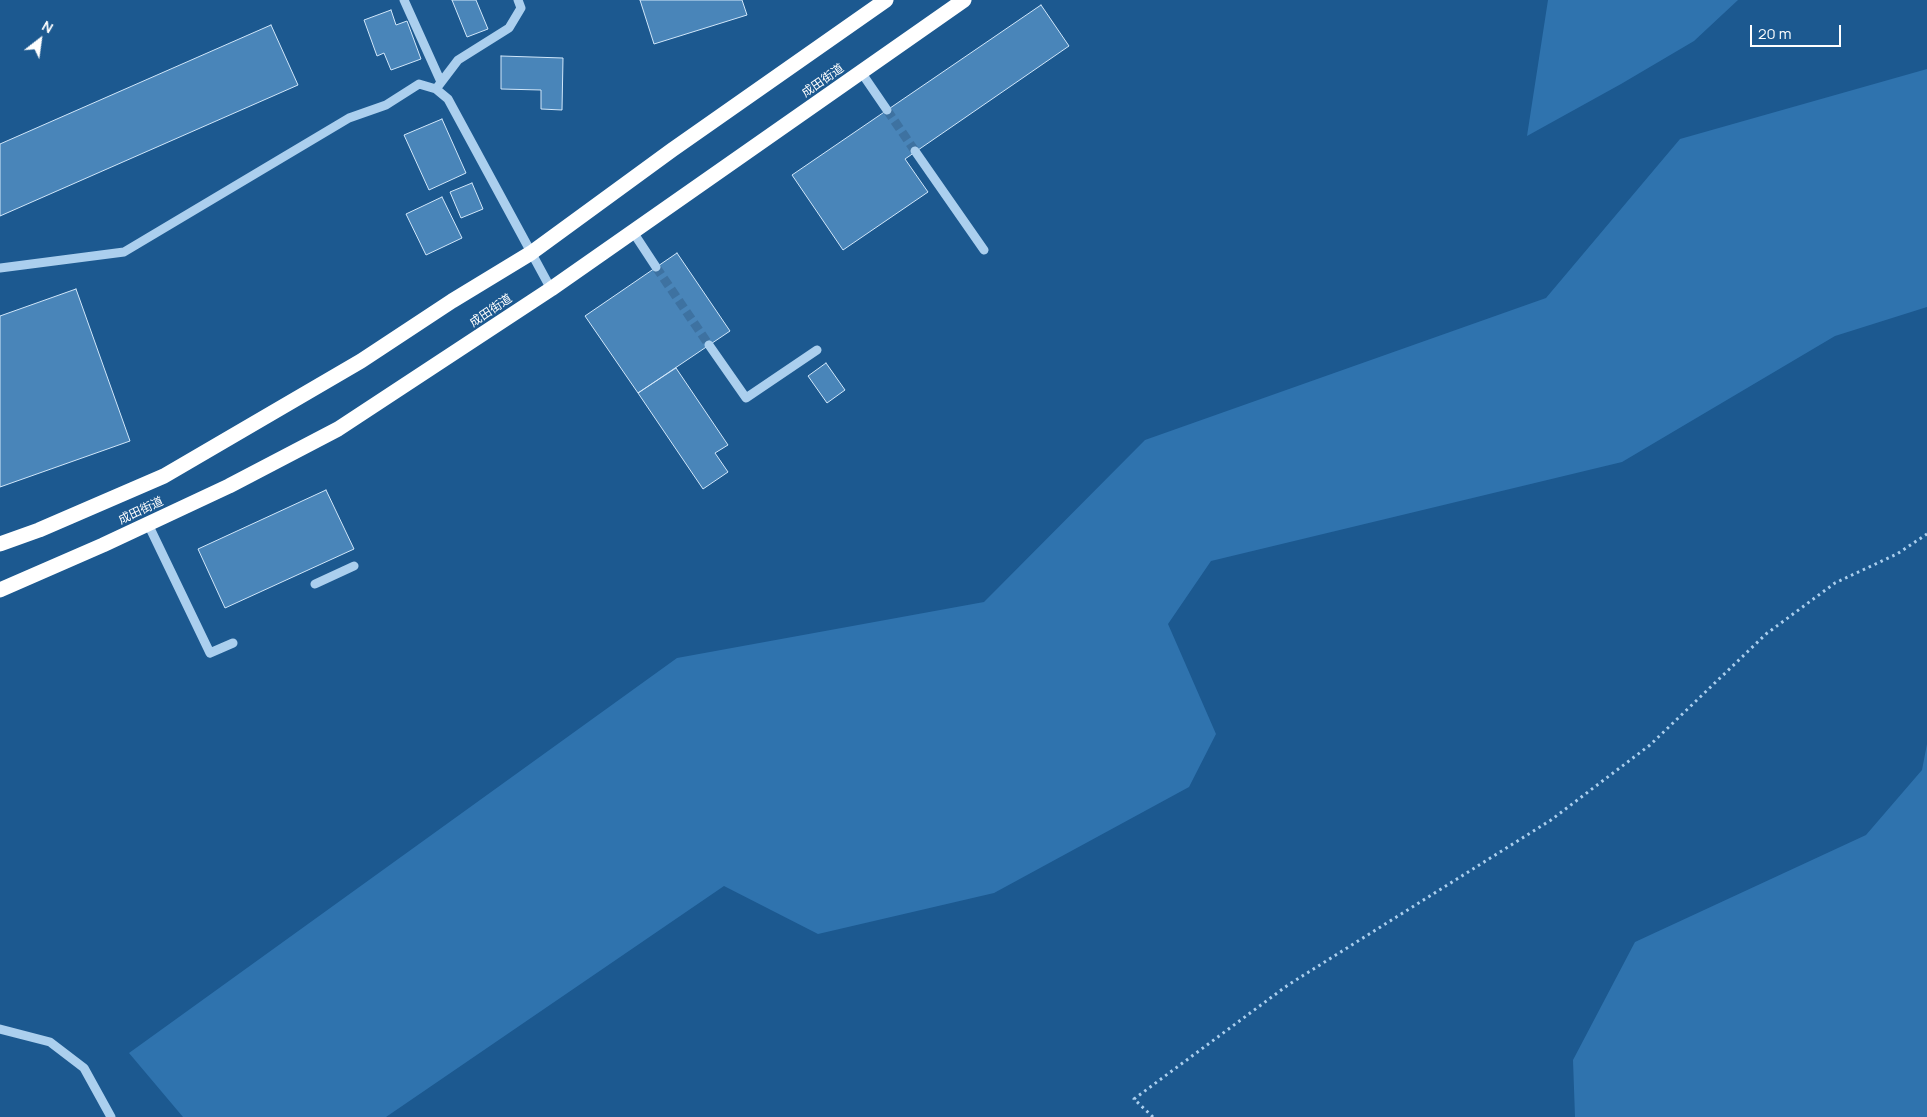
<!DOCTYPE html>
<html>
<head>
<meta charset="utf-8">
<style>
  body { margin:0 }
  #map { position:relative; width:1927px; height:1117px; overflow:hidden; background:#1c5990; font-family:Manrope,sans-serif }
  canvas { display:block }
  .north { position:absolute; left:15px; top:15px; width:50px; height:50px; -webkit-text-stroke:4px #1c5990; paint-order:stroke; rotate:30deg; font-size:14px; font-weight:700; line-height:20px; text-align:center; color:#fff }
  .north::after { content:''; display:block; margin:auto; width:18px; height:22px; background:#fff; clip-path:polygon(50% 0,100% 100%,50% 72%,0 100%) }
  .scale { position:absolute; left:1750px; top:25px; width:91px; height:22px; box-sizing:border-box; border:2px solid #fff; border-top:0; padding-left:6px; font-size:15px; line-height:18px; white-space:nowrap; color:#fff; -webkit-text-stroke:4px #1c5990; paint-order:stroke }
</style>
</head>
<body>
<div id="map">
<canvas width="1927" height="1117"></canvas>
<div class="north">N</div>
<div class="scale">20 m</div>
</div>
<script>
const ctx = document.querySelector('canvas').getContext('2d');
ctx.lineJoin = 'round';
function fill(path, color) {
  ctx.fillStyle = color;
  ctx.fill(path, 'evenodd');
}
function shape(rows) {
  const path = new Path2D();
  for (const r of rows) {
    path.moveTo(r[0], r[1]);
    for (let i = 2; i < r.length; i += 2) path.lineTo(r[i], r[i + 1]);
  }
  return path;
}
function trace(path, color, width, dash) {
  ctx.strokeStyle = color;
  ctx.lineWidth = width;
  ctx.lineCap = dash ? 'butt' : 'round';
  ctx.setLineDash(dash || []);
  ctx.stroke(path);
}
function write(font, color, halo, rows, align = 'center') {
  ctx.font = font + ' Manrope,"Noto Sans JP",sans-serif';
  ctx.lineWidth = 4;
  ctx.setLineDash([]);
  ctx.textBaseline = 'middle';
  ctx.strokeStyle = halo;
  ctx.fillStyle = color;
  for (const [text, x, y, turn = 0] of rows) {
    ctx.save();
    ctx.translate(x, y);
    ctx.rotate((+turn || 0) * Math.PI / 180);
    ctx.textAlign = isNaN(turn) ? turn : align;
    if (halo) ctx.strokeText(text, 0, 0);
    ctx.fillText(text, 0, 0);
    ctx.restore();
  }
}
fill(shape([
  [1548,0,1738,0,1694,41,1621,84,1527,136],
  [1927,69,1927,307,1835,336,1622,462,1211,561,1168,624,1216,734,1189,787,994,893,818,934,724,886,386,1117,183,1117,129,1053,677,658,984,602,1145,440,1546,298,1680,139],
  [1927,744,1927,1117,1575,1117,1573,1060,1635,942,1866,835,1922,770]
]), '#2f73ae');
const building = shape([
  [452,0,476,0,488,29,467,37,452,0],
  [640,0,742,0,747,15,654,44,640,0],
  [1041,5,1069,46,905,159,928,192,843,250,792,175,1041,5],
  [391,10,396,25,407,21,421,59,391,70,384,53,377,56,364,20,391,10],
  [271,25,298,85,0,216,0,144,271,25],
  [501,56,563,58,562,110,541,109,541,90,501,89,501,56],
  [442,119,466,173,429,190,404,135,442,119],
  [472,183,483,209,461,218,450,192,472,183],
  [442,197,462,238,426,255,406,214,442,197],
  [677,253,730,331,638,393,585,316,677,253],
  [76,289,130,441,0,487,0,316,76,289],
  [826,363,845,390,827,403,808,376,826,363],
  [676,368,728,445,715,453,728,472,703,489,638,393,676,368],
  [326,490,354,549,225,608,198,549,326,490]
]);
fill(building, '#4985b9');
trace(building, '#d1e7fa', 1);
trace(shape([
  [887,110,915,151],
  [656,267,709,345]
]), '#3e72a1', 9, [9, 4.5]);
trace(shape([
  [1153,1117,1134,1099,1288,985,1551,820,1650,745,1766,634,1835,583,1897,554,1927,534]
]), '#abcfee', 3, [2.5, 4]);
trace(shape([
  [404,0,441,82],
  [861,72,887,110],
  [436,89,458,60,509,28,521,8,518,0],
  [915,151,984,250],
  [633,232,656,267],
  [0,268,124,252,349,118,386,105,419,84,436,89,448,99,551,289],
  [709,345,746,398,817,350],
  [148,524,210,653,233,643],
  [315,584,354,566],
  [0,1029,50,1042,84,1068,111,1117]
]), '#abcfee', 9);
trace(shape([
  [0,544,39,530,164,476,361,361,452,301,531,253,672,150,886,0],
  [0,590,103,545,229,486,338,429,551,289,964,0]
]), '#fff', 15);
write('12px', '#fff', '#1c5990', [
  ["成田街道",823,81,-35],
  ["成田街道",491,311,-34],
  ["成田街道",141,511,-25]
]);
</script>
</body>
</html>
